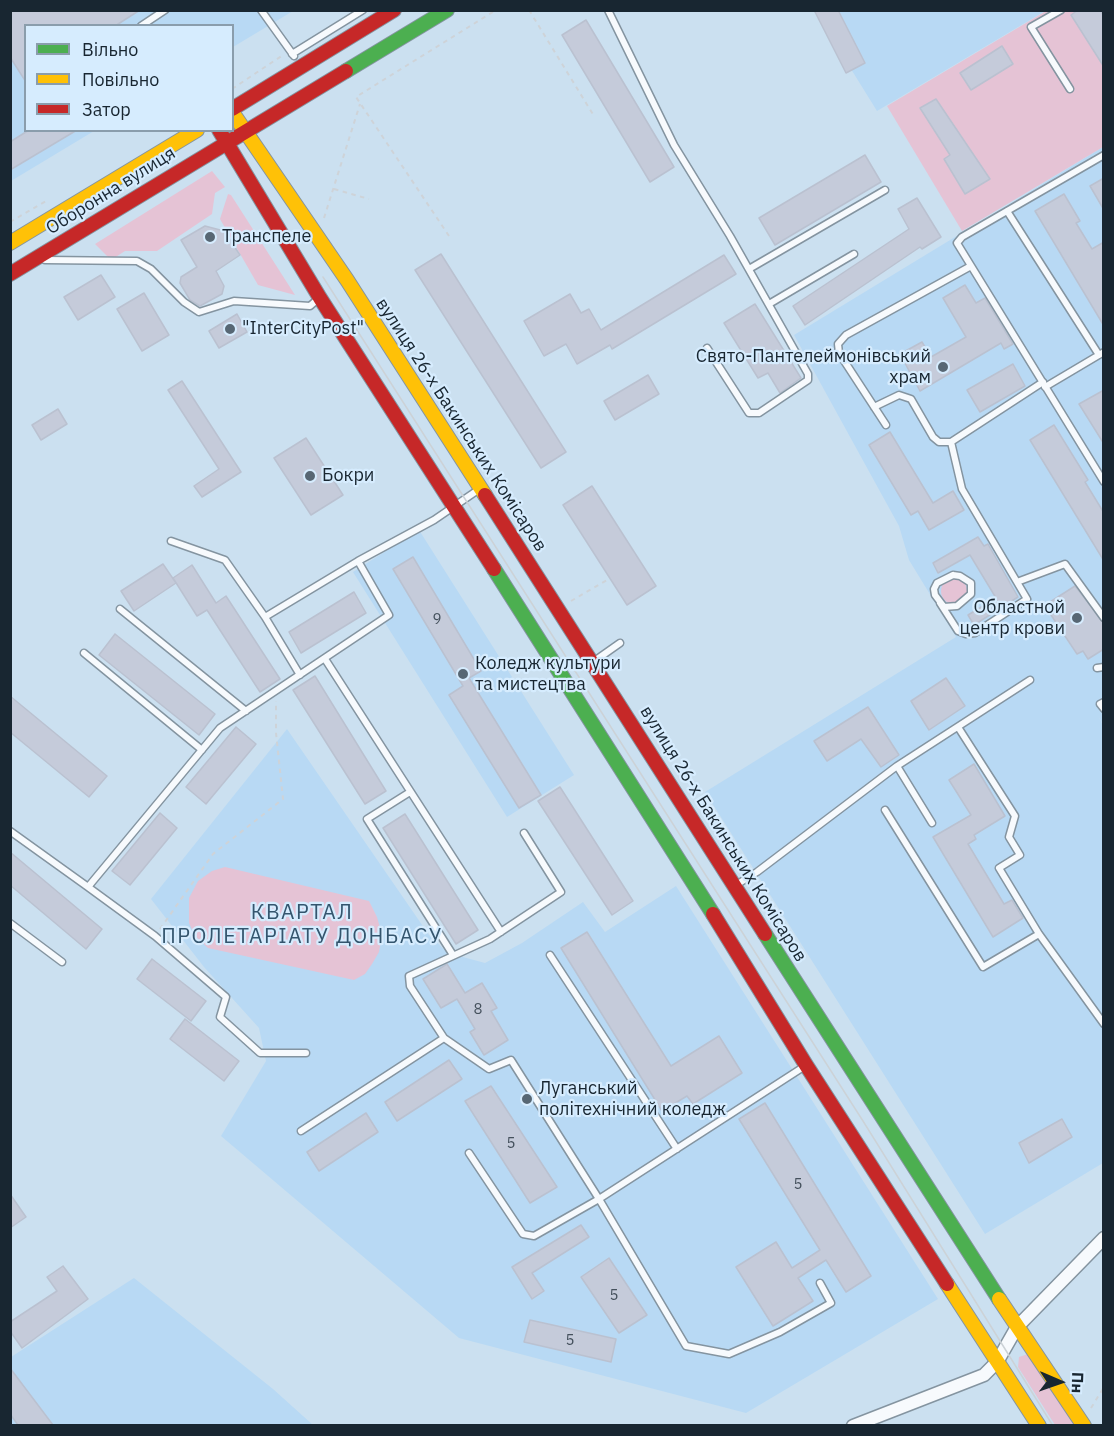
<!DOCTYPE html>
<html>
<head>
<meta charset="utf-8">
<style>
  body { margin:0 }
  #map { position:relative; width:1114px; height:1436px; overflow:hidden; background:#cbe0f0; font-family:"IBM Plex Sans",sans-serif }
  canvas { display:block }
  .frame { position:absolute; inset:0; border:12px solid #182631; pointer-events:none }
  .legend { position:absolute; left:24px; top:24px; width:210px; height:108px; box-sizing:border-box; background:#d6ecfe; border:2px solid #8a9dac; margin:0; padding:8px 10px; list-style:none; font-size:18px; color:#182631 }
  .legend li { display:flex; align-items:center; gap:12px; height:30px }
  .legend b { width:30px; border:2px solid #8a9dac }
  .north { position:absolute; left:1030px; top:1352px; width:60px; height:60px; -webkit-text-stroke:4px #d6ecfe; paint-order:stroke; rotate:92deg; font-size:16px; font-weight:700; line-height:24px; text-align:center; color:#182631 }
  .north::after { content:''; display:block; margin:auto; width:21px; height:27px; background:#182631; clip-path:polygon(50% 0,100% 100%,50% 72%,0 100%) }
</style>
</head>
<body>
<div id="map">
<canvas width="1114" height="1436"></canvas>
<div class="frame"></div>
<ul class="legend">
<li><b style="height:8px;background:#4caf50"></b>Вільно</li>
<li><b style="height:8px;background:#ffc107"></b>Повільно</li>
<li><b style="height:8px;background:#c62828"></b>Затор</li>
</ul>
<div class="north">Пн</div>
</div>
<script>
const ctx = document.querySelector('canvas').getContext('2d');
ctx.lineJoin = 'round';
function fill(path, color) {
  ctx.fillStyle = color;
  ctx.fill(path, 'evenodd');
}
function shape(rows) {
  const path = new Path2D();
  for (const r of rows) {
    if (r.length === 3) {
      path.moveTo(r[0] + r[2], r[1]);
      path.arc(r[0], r[1], r[2], 0, 2 * Math.PI);
      continue;
    }
    path.moveTo(r[0], r[1]);
    for (let i = 2; i < r.length; i += 2) path.lineTo(r[i], r[i + 1]);
  }
  return path;
}
function trace(path, color, width, dash) {
  ctx.strokeStyle = color;
  ctx.lineWidth = width;
  ctx.lineCap = dash ? 'butt' : 'round';
  ctx.setLineDash(dash || []);
  ctx.stroke(path);
}
function write(font, color, halo, rows, align = 'center') {
  ctx.font = font + ' "IBM Plex Sans",sans-serif';
  ctx.lineWidth = 4.5;
  ctx.setLineDash([]);
  ctx.textBaseline = 'middle';
  ctx.strokeStyle = halo;
  ctx.fillStyle = color;
  for (const [text, x, y, turn = 0] of rows) {
    ctx.save();
    ctx.translate(x, y);
    ctx.rotate((+turn || 0) * Math.PI / 180);
    ctx.textAlign = isNaN(turn) ? turn : align;
    if (halo) ctx.strokeText(text, 0, 0);
    ctx.fillText(text, 0, 0);
    ctx.restore();
  }
}
fill(shape([
  [11,11,293,11,233,47,232,26,26,26,26,130,94,131,11,181],
  [815,11,1045,11,877,111],
  [1103,147,1103,724,1098,716,1104,727,1103,1163,985,1234,705,792,956,637,909,560,899,526,794,335],
  [419,530,574,775,507,817,353,572],
  [287,729,429,935,448,953,485,963,522,943,583,902,605,932,676,886,938,1299,746,1413,459,1338,221,1136,266,1061,259,1028,204,967,151,899],
  [134,1278,273,1389,313,1425,11,1426,11,1357]
]), '#b8d9f4');
fill(shape([
  [1046,11,1103,11,1103,147,962,231,887,106],
  [212,171,225,187,215,193,212,214,157,251,125,251,111,260,95,244],
  [228,194,231,195,295,295,258,285,220,219],
  [954,591,13],
  [225,867,369,901,377,917,382,935,379,952,372,964,365,974,354,980,208,948,195,936,189,923,189,898,198,881,212,871],
  [1028,1354,1078,1425,1055,1425,1018,1367,1019,1357]
]), '#e5c3d5');
const building = shape([
  [10,10,140,10,115,26,26,26,26,82,10,57,10,10],
  [814,10,838,10,865,63,846,73,814,10],
  [1078,10,1100,10,1104,16,1104,67,1071,15,1078,10],
  [586,20,674,167,650,182,562,35,586,20],
  [1002,46,1013,64,971,90,960,73,1002,46],
  [936,99,990,179,965,194,944,159,950,155,920,108,936,99],
  [29,130,77,130,10,170,10,142,29,130],
  [865,155,881,182,775,245,759,218,865,155],
  [1104,178,1104,210,1090,186,1104,178],
  [1064,194,1080,221,1076,223,1092,249,1104,242,1104,326,1035,211,1064,194],
  [917,198,941,237,922,249,920,247,805,325,793,306,909,229,898,209,917,198],
  [205,226,224,231,240,255,216,271,224,286,222,294,200,306,190,300,180,283,181,277,197,267,181,240,205,226],
  [441,254,566,452,541,468,415,270,441,254],
  [724,255,736,274,612,349,610,345,577,364,566,344,544,356,524,321,570,294,581,313,589,309,601,330,724,255],
  [101,275,115,297,78,320,64,297,101,275],
  [965,285,976,303,985,298,1013,344,1004,349,1001,343,920,391,900,354,922,342,931,357,966,337,943,298,965,285],
  [144,293,169,335,142,351,117,309,144,293],
  [755,304,801,378,780,393,768,373,758,378,724,323,755,304],
  [237,314,247,332,219,348,209,331,237,314],
  [1013,364,1025,386,980,412,967,390,1013,364],
  [648,375,659,394,615,420,604,401,648,375],
  [182,381,241,472,202,497,194,486,219,469,168,390,182,381],
  [1104,390,1104,444,1079,404,1104,390],
  [58,409,67,424,41,440,32,425,58,409],
  [1054,425,1088,480,1085,482,1104,513,1104,561,1030,440,1054,425],
  [890,432,933,503,953,491,964,510,929,530,918,511,911,515,869,445,890,432],
  [306,438,343,495,311,515,274,458,306,438],
  [592,486,656,586,627,605,563,505,592,486],
  [978,537,984,546,988,544,1018,597,974,625,968,615,996,598,970,555,938,573,933,563,978,537],
  [413,557,481,671,469,678,541,795,519,808,449,695,463,686,393,569,413,557],
  [163,564,176,583,134,611,121,591,163,564],
  [192,565,216,603,226,596,280,679,260,692,207,610,197,616,173,578,192,565],
  [1075,586,1104,623,1104,649,1088,659,1083,651,1077,654,1051,615,1056,611,1050,602,1075,586],
  [354,592,366,613,301,653,289,632,354,592],
  [115,634,215,714,199,735,99,655,115,634],
  [315,676,386,791,365,804,293,690,315,676],
  [946,678,965,706,929,730,911,701,946,678],
  [10,696,107,776,89,797,10,732,10,696],
  [868,707,899,755,881,767,861,739,827,761,814,741,868,707],
  [236,727,256,744,206,804,186,787,236,727],
  [974,764,1005,816,974,835,976,839,968,844,1004,904,1012,900,1023,918,993,937,933,837,971,815,949,780,974,764],
  [560,787,633,901,612,915,538,801,560,787],
  [160,813,177,828,130,885,112,871,160,813],
  [405,814,478,930,456,944,383,828,405,814],
  [10,852,102,929,86,949,10,885,10,852],
  [587,932,671,1066,719,1036,742,1073,693,1104,687,1096,662,1111,561,948,587,932],
  [152,959,206,1001,191,1021,137,979,152,959],
  [447,964,465,993,482,983,497,1008,491,1011,508,1040,484,1055,470,1032,475,1029,457,999,441,1008,423,979,447,964],
  [185,1019,239,1061,224,1081,170,1039,185,1019],
  [449,1060,462,1079,397,1121,385,1102,449,1060],
  [491,1086,557,1187,530,1203,465,1101,491,1086],
  [765,1103,871,1276,846,1292,826,1260,798,1278,813,1301,773,1326,736,1267,776,1242,792,1268,820,1250,739,1119,765,1103],
  [366,1113,378,1132,319,1171,307,1152,366,1113],
  [1062,1119,1072,1137,1029,1163,1019,1143,1062,1119],
  [10,1194,26,1217,10,1228,10,1194],
  [581,1225,589,1237,532,1273,544,1291,532,1299,512,1267,581,1225],
  [609,1258,647,1315,619,1333,581,1277,609,1258],
  [63,1266,88,1299,22,1348,10,1331,10,1322,57,1291,47,1277,63,1266],
  [530,1320,616,1339,611,1362,524,1342,530,1320],
  [10,1368,53,1425,18,1425,10,1414,10,1368]
]);
fill(building, '#c5cbda');
trace(building, '#bac1d0', 1.5);
const lane = shape([
  [261,10,294,56],
  [608,10,674,145,730,236,808,374,808,380,759,413,749,413,707,348],
  [1061,10,1031,27,1070,89],
  [141,26,165,10],
  [292,54,363,10],
  [1104,155,962,237,957,243,1104,482],
  [1007,211,1099,355],
  [45,260,137,261,151,269,184,302,199,312,234,301,310,306,318,299],
  [749,269,885,190],
  [769,304,854,254],
  [1045,387,1104,352],
  [874,407,899,395,911,399,933,437,939,442,951,442,1043,382],
  [886,425,839,353,838,344,846,335,971,266],
  [171,541,225,560,265,617,300,675],
  [953,575,960,576,971,583,971,594,957,606,944,607,935,595,934,589,937,583,953,575],
  [1017,582,1065,564,1104,618],
  [940,603,958,631,966,634,975,633,1027,599,962,489,951,442],
  [120,609,246,711],
  [265,617,358,561],
  [84,653,202,750],
  [325,659,501,932],
  [593,662,620,643],
  [1097,668,1104,667],
  [1104,702,1100,704,1104,709],
  [958,727,1015,816,1009,837,1020,855,999,868,1039,934,1104,1024],
  [897,766,932,823],
  [410,792,367,819,453,955],
  [885,810,983,967,1039,934],
  [10,831,88,887],
  [736,885,757,872,897,766,1030,680],
  [10,923,62,962],
  [550,955,677,1149],
  [444,1038,410,986,409,976,490,939,561,892,524,833],
  [306,1053,260,1053,220,1017,226,997,155,936,88,887,220,728,389,615,358,561,434,520,478,490],
  [301,1131,444,1038,489,1069,511,1060,599,1199,686,1346,729,1354,780,1332,831,1303,820,1283],
  [469,1153,523,1234,534,1236,599,1199,805,1066]
]);
const street = shape([
  [853,1426,984,1375,997,1362,1017,1327,1104,1238]
]);
const fast = shape([
  [346,71,447,10],
  [494,569,713,914],
  [765,934,999,1299]
]);
const slow = shape([
  [232,112,347,280,485,495],
  [10,243,197,130],
  [947,1284,1039,1426],
  [999,1299,1084,1426]
]);
const jam = shape([
  [232,109,394,10],
  [219,130,320,298,494,569],
  [10,274,346,71],
  [485,495,765,934],
  [713,914,806,1065,947,1284]
]);
trace(lane, '#8494a0', 9);
trace(street, '#8494a0', 15);
trace(fast, '#8494a0', 16);
trace(slow, '#8494a0', 16);
trace(jam, '#8494a0', 16);
trace(shape([
  [529,10,594,116],
  [232,89,283,55],
  [334,189,369,199],
  [324,218,360,104],
  [10,222,48,200],
  [449,236,356,97,496,10],
  [571,601,609,579],
  [160,929,213,854,283,799,276,733,276,701],
  [1091,1408,1104,1387]
]), '#ced3d8', 2, [4.5, 4.5]);
trace(lane, '#f7fafd', 6);
trace(street, '#f7fafd', 12);
trace(fast, '#4caf50', 14);
trace(slow, '#ffc107', 14);
trace(jam, '#c62828', 14);
trace(shape([
  [323,277,863,1121,1053,1426]
]), '#ccd2d7', 1.5);
for (const [x, y, r, color] of [
  [210,237,6,"#576774"],
  [230,329,6,"#576774"],
  [943,367,6,"#576774"],
  [310,476,6,"#576774"],
  [1077,618,6,"#576774"],
  [463,674,6,"#576774"],
  [527,1099,6,"#576774"]
]) {
  const dot = new Path2D();
  dot.arc(x, y, r, 0, 2 * Math.PI);
  ctx.fillStyle = color;
  ctx.fill(dot);
  trace(dot, '#d6ecfe', 2);
}
write('15px', '#45515d', null, [
  ["9",437,620],
  ["8",478,1010],
  ["5",511,1144],
  ["5",798,1185],
  ["5",614,1296],
  ["5",570,1341]
]);
write('18px', '#182631', '#d6ecfe', [
  ["Оборонна вулиця",111,191,-32],
  ["вулиця 26-х Бакинських Комісаров",461,425,57],
  ["вулиця 26-х Бакинських Комісаров",723,834,58]
]);
write('18px', '#182631', '#d6ecfe', [
  ["Транспеле",222,237],
  ["\"InterCityPost\"",242,329],
  ["Свято-Пантелеймонівський",931,357,"right"],
  ["храм",931,378,"right"],
  ["Бокри",322,476],
  ["Областной",1065,608,"right"],
  ["центр крови",1065,629,"right"],
  ["Коледж культури",475,664],
  ["та мистецтва",475,685],
  ["Луганський",539,1089],
  ["політехнічний коледж",539,1110]
], 'left');
ctx.letterSpacing = '1.5px';
write('21px', '#34556e', '#d6ecfe', [
  ["КВАРТАЛ",302,913],
  ["ПРОЛЕТАРІАТУ ДОНБАСУ",302,937]
]);
ctx.letterSpacing = '0px';
</script>
</body>
</html>
